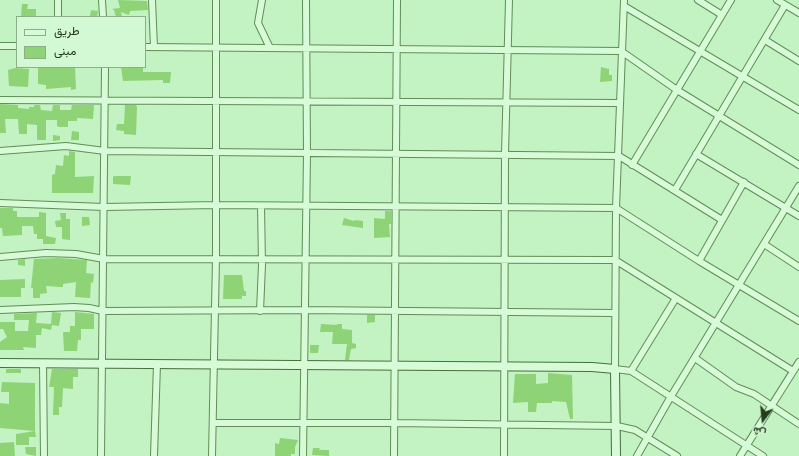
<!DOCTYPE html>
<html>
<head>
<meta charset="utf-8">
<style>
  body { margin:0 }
  #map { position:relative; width:799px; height:456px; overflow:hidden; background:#c3f2c3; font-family:"Roboto Serif",Vazirmatn,serif }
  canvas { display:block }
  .legend { position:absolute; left:16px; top:16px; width:130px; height:52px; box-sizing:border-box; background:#d3f8d4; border:1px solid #8dad8b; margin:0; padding:5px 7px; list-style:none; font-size:12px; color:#233c1d }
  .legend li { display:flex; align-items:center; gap:8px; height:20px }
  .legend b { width:20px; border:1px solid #8dad8b }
  .north { position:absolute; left:743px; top:400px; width:40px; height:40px; -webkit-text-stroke:3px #d3f8d4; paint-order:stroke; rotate:196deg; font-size:11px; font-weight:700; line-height:16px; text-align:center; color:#233c1d }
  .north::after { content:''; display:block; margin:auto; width:14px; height:18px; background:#233c1d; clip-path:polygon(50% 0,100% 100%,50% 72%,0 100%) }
</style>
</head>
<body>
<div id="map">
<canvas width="799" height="456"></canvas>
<ul class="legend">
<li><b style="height:5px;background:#d7fbd7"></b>طريق</li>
<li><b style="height:11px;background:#8ed376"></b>مبنى</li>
</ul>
<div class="north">ش</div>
</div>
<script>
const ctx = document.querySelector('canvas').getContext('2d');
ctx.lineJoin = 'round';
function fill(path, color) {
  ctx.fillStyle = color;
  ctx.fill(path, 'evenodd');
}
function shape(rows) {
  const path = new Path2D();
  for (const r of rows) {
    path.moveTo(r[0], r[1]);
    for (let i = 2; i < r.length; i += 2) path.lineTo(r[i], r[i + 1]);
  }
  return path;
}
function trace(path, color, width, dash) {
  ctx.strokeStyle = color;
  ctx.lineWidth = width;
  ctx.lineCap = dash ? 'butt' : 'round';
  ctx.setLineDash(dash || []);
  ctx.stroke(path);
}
fill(shape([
  [118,0,147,1,148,10,130,11,129,15,121,12,122,17,116,17,114,10,112,9,120,8],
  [22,4,28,4,27,9,36,9,36,17,21,17],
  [91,10,98,11,97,17,90,16],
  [38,67,75,67,76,89,71,90,71,87,46,89,46,85,38,84],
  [121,67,143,67,143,72,171,72,170,83,163,83,163,80,123,81],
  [601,67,609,69,609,75,612,75,612,81,600,82],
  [15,68,29,69,28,87,9,86,8,70],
  [0,104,18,105,18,108,29,109,29,107,34,107,34,105,40,105,41,110,52,111,53,105,60,105,60,110,71,110,72,105,94,105,93,119,77,118,77,121,68,121,68,127,59,127,57,126,57,120,46,120,46,140,37,140,37,125,27,124,27,134,19,134,18,119,5,119,6,133,0,133],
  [125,105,136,105,137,107,136,135,124,134,124,131,116,130,117,124,124,124],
  [72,131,79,132,79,140,71,140],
  [53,135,60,136,60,140,53,141],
  [69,151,75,152,75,177,94,176,93,193,52,193,52,175,55,174,56,165,63,166,64,155,69,156],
  [114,176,131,176,130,185,113,184,113,177],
  [0,208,13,208,13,211,17,211,17,217,39,217,39,212,46,213,46,236,56,238,55,244,43,244,43,239,37,239,37,234,34,234,33,226,22,226,22,235,3,236,2,228,0,228],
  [385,211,391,211,391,224,389,224,390,237,374,238,374,218,385,219],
  [60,213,66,213,66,219,70,219,70,240,62,239,62,227,56,227,55,221,61,220],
  [82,217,89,217,90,225,82,226],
  [344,218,354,221,355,220,363,221,363,228,342,225],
  [58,258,87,260,86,273,94,274,93,283,91,282,90,298,75,297,76,282,63,284,63,287,60,287,46,286,47,293,40,294,40,298,33,298,33,288,31,288,34,259],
  [25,259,25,266,18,265,18,260],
  [224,275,242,275,244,291,246,291,246,296,242,296,242,299,223,299],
  [25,279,25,288,21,288,21,297,0,297,0,280],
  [52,312,61,313,59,326,52,325,51,330,42,328,41,335,36,335,36,348,23,347,24,350,0,350,0,342,7,337,3,329,0,329,0,322,15,322,15,331,28,331,29,320,14,320,14,314,37,313,36,323,51,324],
  [75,312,94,314,94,329,81,329,81,340,78,340,77,351,64,351,63,332,70,332,70,326,75,326],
  [367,315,375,315,375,322,367,323],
  [321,324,337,325,337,324,342,324,342,329,352,330,352,343,356,344,356,348,351,349,349,360,345,360,347,344,332,344,333,332,320,332],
  [310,345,319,345,318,353,310,353],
  [6,369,21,369,21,373,6,373],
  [52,369,78,369,78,377,73,377,73,389,63,388,62,407,59,407,59,415,53,415,54,387,49,387],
  [548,373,572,375,573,419,570,419,566,402,552,401,552,403,537,403,536,412,528,412,528,402,513,403,515,374,536,374,536,384,548,383],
  [2,382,35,383,35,431,0,428,0,403,9,404,9,392,1,392],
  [35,431,36,437,29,437,29,445,16,445,16,434],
  [280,438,298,440,295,447,295,454,291,454,291,456,275,456,275,443,279,444],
  [14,442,15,456,0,456,0,443],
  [25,447,36,447,36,456,26,454],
  [313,448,320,448,319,450,329,450,329,456,312,455]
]), '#8ed376');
const street = shape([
  [102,0,103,17],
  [152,0,154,47],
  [262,0,258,23,270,48],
  [624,0,616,208,615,369,631,371,763,456],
  [698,0,722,15],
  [777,0,799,13],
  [624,6,799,110],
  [58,17,58,0],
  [765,40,799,61],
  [0,46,17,46],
  [145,47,621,51,677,90,799,165],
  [0,100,620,103],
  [0,151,66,146,105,151,619,156,722,220],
  [696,154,799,216],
  [632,165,731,0],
  [675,190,785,5],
  [0,203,104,207,216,205,616,208,699,261,799,321],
  [764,244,799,267],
  [0,257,46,253,76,254,104,259,615,260,793,371],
  [699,261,744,182],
  [0,310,74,307,89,308,103,311,304,310,615,313],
  [260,311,262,265,261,206],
  [695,358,736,387,754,394,799,424],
  [43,363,44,456],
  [631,371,676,298],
  [213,423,394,423,617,426,635,430,677,456],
  [101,456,105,67],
  [154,456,157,364],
  [212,456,216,258,216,0],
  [303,456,307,153,306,0],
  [394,456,397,0],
  [504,456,505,154,509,0],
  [637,456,670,398,799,186],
  [740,456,799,362]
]);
const secondary = shape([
  [0,363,592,367,615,369,616,456]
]);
trace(street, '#608d58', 8);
trace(secondary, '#456f3b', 10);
trace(street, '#d7fbd7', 6);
trace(secondary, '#d7fbd7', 8);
</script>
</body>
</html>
